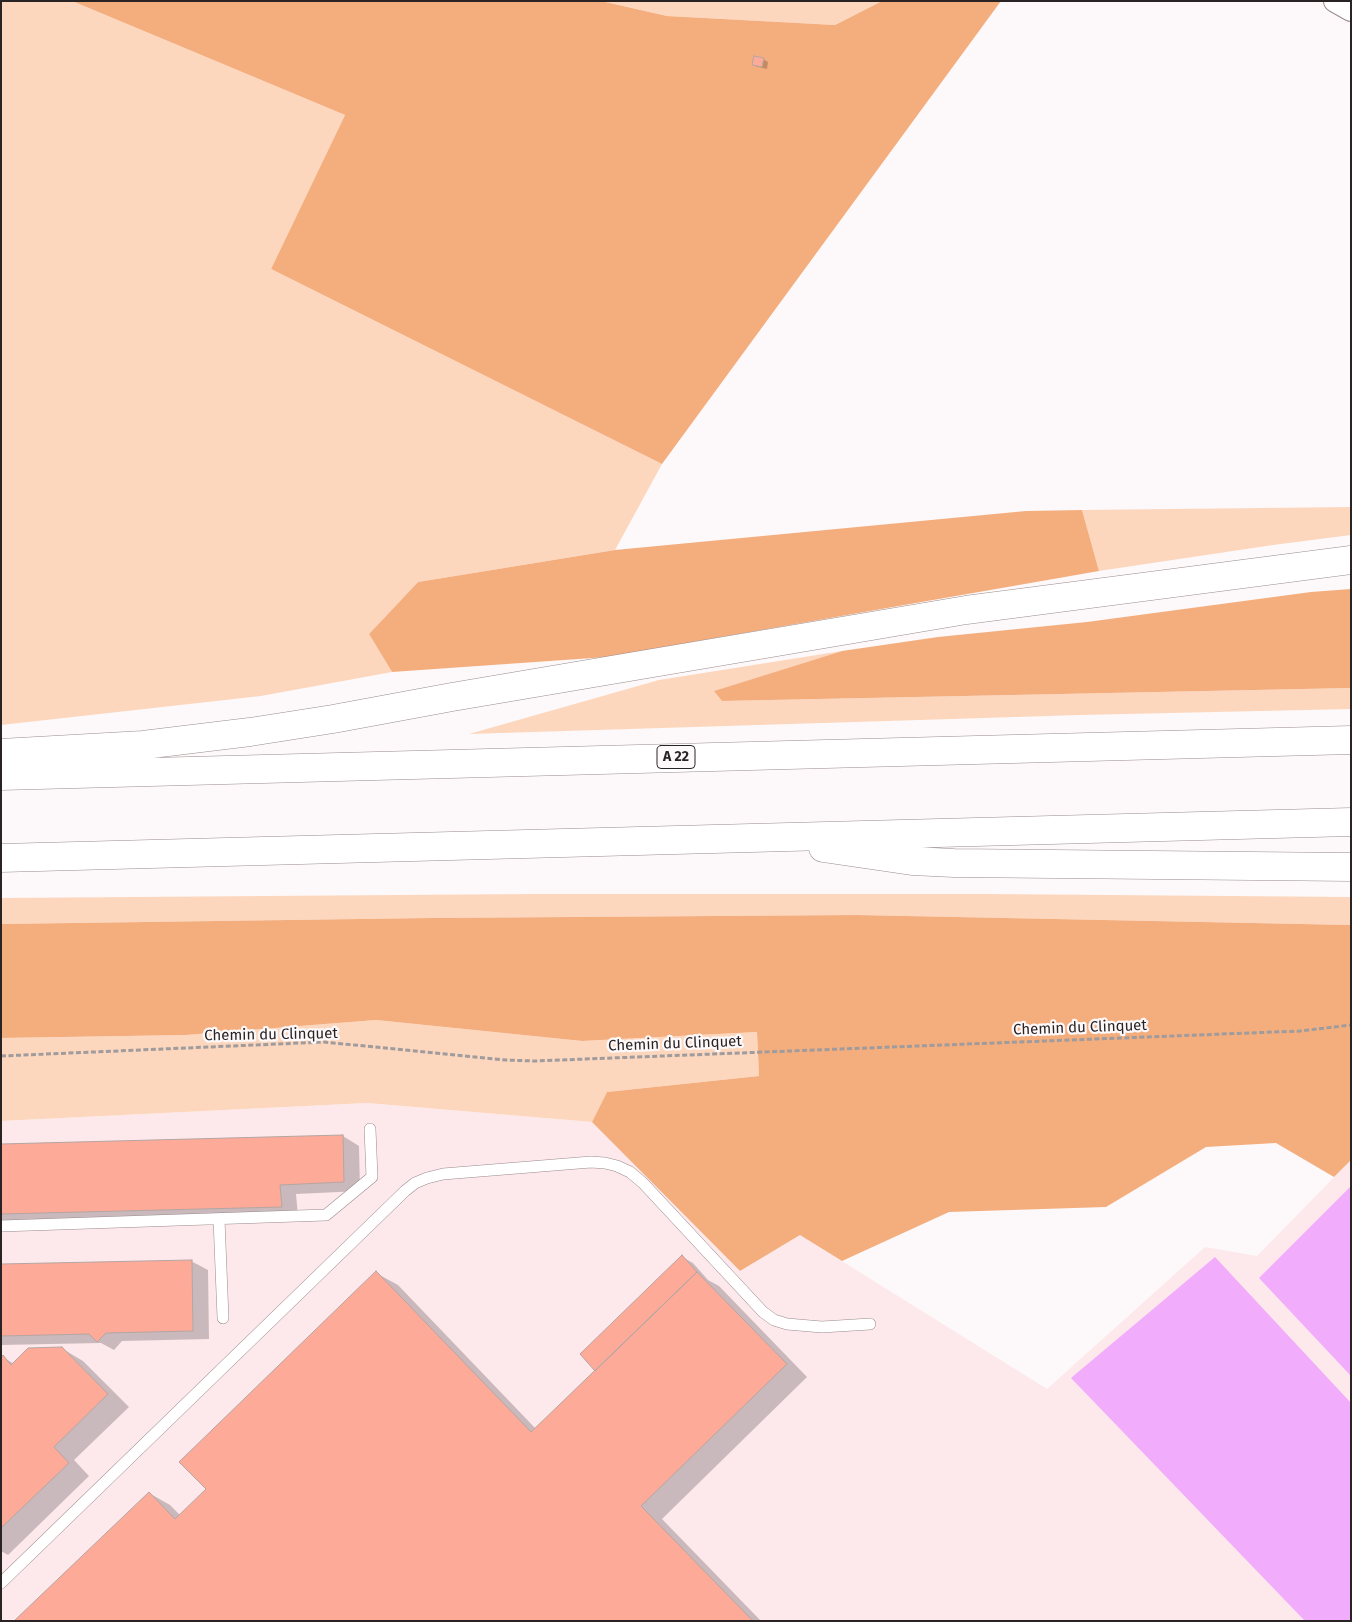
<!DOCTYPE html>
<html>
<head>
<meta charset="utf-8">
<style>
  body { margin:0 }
  #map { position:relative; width:1352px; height:1622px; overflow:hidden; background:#fdf9fa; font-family:"Fira Sans",sans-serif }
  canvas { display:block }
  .frame { position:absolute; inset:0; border:2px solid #292324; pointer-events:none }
</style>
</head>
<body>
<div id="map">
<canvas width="1352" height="1622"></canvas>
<div class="frame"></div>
</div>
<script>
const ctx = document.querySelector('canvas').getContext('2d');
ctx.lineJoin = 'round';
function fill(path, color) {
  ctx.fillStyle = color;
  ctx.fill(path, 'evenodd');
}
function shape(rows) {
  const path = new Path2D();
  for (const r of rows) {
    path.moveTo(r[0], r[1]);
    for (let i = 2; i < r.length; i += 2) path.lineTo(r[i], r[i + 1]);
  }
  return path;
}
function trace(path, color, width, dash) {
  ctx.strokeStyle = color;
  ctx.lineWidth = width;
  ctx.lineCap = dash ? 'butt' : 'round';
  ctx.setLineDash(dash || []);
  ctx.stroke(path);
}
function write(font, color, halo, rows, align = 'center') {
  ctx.font = font + ' "Fira Sans",sans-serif';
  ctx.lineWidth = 4.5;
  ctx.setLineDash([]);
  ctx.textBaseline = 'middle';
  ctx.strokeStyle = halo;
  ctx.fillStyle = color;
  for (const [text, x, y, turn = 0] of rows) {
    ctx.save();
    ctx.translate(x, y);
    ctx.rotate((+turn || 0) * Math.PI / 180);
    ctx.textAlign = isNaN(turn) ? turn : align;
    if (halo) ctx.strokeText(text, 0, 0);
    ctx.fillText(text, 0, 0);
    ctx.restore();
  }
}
fill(shape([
  [367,1103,592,1122,740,1271,800,1235,1047,1389,1205,1247,1257,1256,1351,1160,1351,1621,1,1621,1,1121]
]), '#fde8eb');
fill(shape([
  [1,1,72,1,345,115,271,269,662,464,615,550,418,582,369,634,392,672,261,696,1,725],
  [601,1,882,1,835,25,667,16],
  [1351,507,1351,535,1273,545,1099,571,1082,510],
  [842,651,715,691,722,701,1351,688,1351,709,1080,715,469,734,659,680],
  [530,894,989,894,1351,897,1351,925,857,915,430,918,1,924,1,898],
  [376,1020,582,1041,757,1032,759,1076,607,1092,592,1122,367,1103,1,1121,1,1038,186,1035]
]), '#fcd7be');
fill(shape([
  [72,1,601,1,667,16,835,25,882,1,1001,1,662,464,271,269,345,115],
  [1082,510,1099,571,607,657,392,672,369,634,418,582,615,550,1026,511],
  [1351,589,1351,688,722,701,714,691,842,651,938,637,1087,622,1311,592],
  [857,915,1351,925,1351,1160,1334,1177,1276,1143,1206,1147,1106,1207,949,1212,842,1261,800,1235,740,1271,592,1122,607,1092,759,1076,757,1032,582,1041,376,1020,186,1035,1,1038,1,924,430,918]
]), '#f4ae7e');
fill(shape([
  [1351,1186,1351,1376,1259,1278],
  [1215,1257,1351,1403,1351,1621,1305,1621,1071,1378]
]), '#f1adfc');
fill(shape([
  [763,59,768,62,767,69,758,67,753,65],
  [343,1136,359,1146,360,1191,296,1194,298,1216,1,1223,1,1146],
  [682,1257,693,1263,708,1280,719,1286,807,1377,662,1519,761,1621,17,1621,149,1493,170,1505,180,1515,208,1489,376,1273,398,1285,536,1429,597,1371],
  [191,1261,208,1270,209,1339,122,1341,114,1350,101,1343,1,1345,1,1266],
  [61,1348,83,1361,129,1407,74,1460,89,1476,8,1555,1,1551,1,1358,3,1357,14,1364]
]), '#0003');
const building = shape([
  [754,56,764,58,762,67,752,65,754,56],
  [343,1135,344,1182,280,1185,282,1207,1,1214,1,1144,343,1135],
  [682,1255,697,1272,595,1371,580,1354,682,1255],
  [192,1260,193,1331,106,1333,97,1342,89,1334,1,1336,1,1264,192,1260],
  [376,1271,531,1432,697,1272,787,1364,641,1506,753,1621,14,1621,149,1492,175,1519,206,1489,179,1462,376,1271],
  [62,1347,108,1394,54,1447,69,1463,1,1528,1,1357,3,1355,11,1365,28,1348,62,1347]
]);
fill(building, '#feaa98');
trace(building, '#b5a6a3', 1);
const service = shape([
  [219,1219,223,1318],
  [1,1226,326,1215,372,1177,370,1129],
  [1,1583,405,1191,415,1183,427,1178,443,1174,591,1162,605,1163,617,1166,630,1172,643,1183,763,1312,774,1320,787,1324,822,1327,870,1324]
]);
const minor = shape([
  [1335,1,1351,10]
]);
const motorway = shape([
  [1,753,143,745,250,732,333,719,452,697,966,610,1351,560],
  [1,776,1351,740],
  [823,848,912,861,954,863,1351,867],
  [1,858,1351,822]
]);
trace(service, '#9a8b8d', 12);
trace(minor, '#9a8b8d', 24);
trace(motorway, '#9a8b8d', 29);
trace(shape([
  [1,1056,324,1042,506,1060,535,1061,1300,1031,1351,1025]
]), '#a09b9c', 3, [5, 2.5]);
trace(service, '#fff', 11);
trace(minor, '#fff', 22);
trace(motorway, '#fff', 28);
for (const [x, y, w] of [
  [676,757,38]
]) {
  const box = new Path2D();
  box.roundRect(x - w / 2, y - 11.5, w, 23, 4);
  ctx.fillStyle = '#fdf9fa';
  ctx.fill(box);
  trace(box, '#292324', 1);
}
write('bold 14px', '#292324', null, [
  ["A 22",676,757]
]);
write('15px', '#292324', '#fdf9fa', [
  ["Chemin du Clinquet",1080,1028,-2],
  ["Chemin du Clinquet",271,1035,-1],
  ["Chemin du Clinquet",675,1044,-2]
]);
</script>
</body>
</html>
